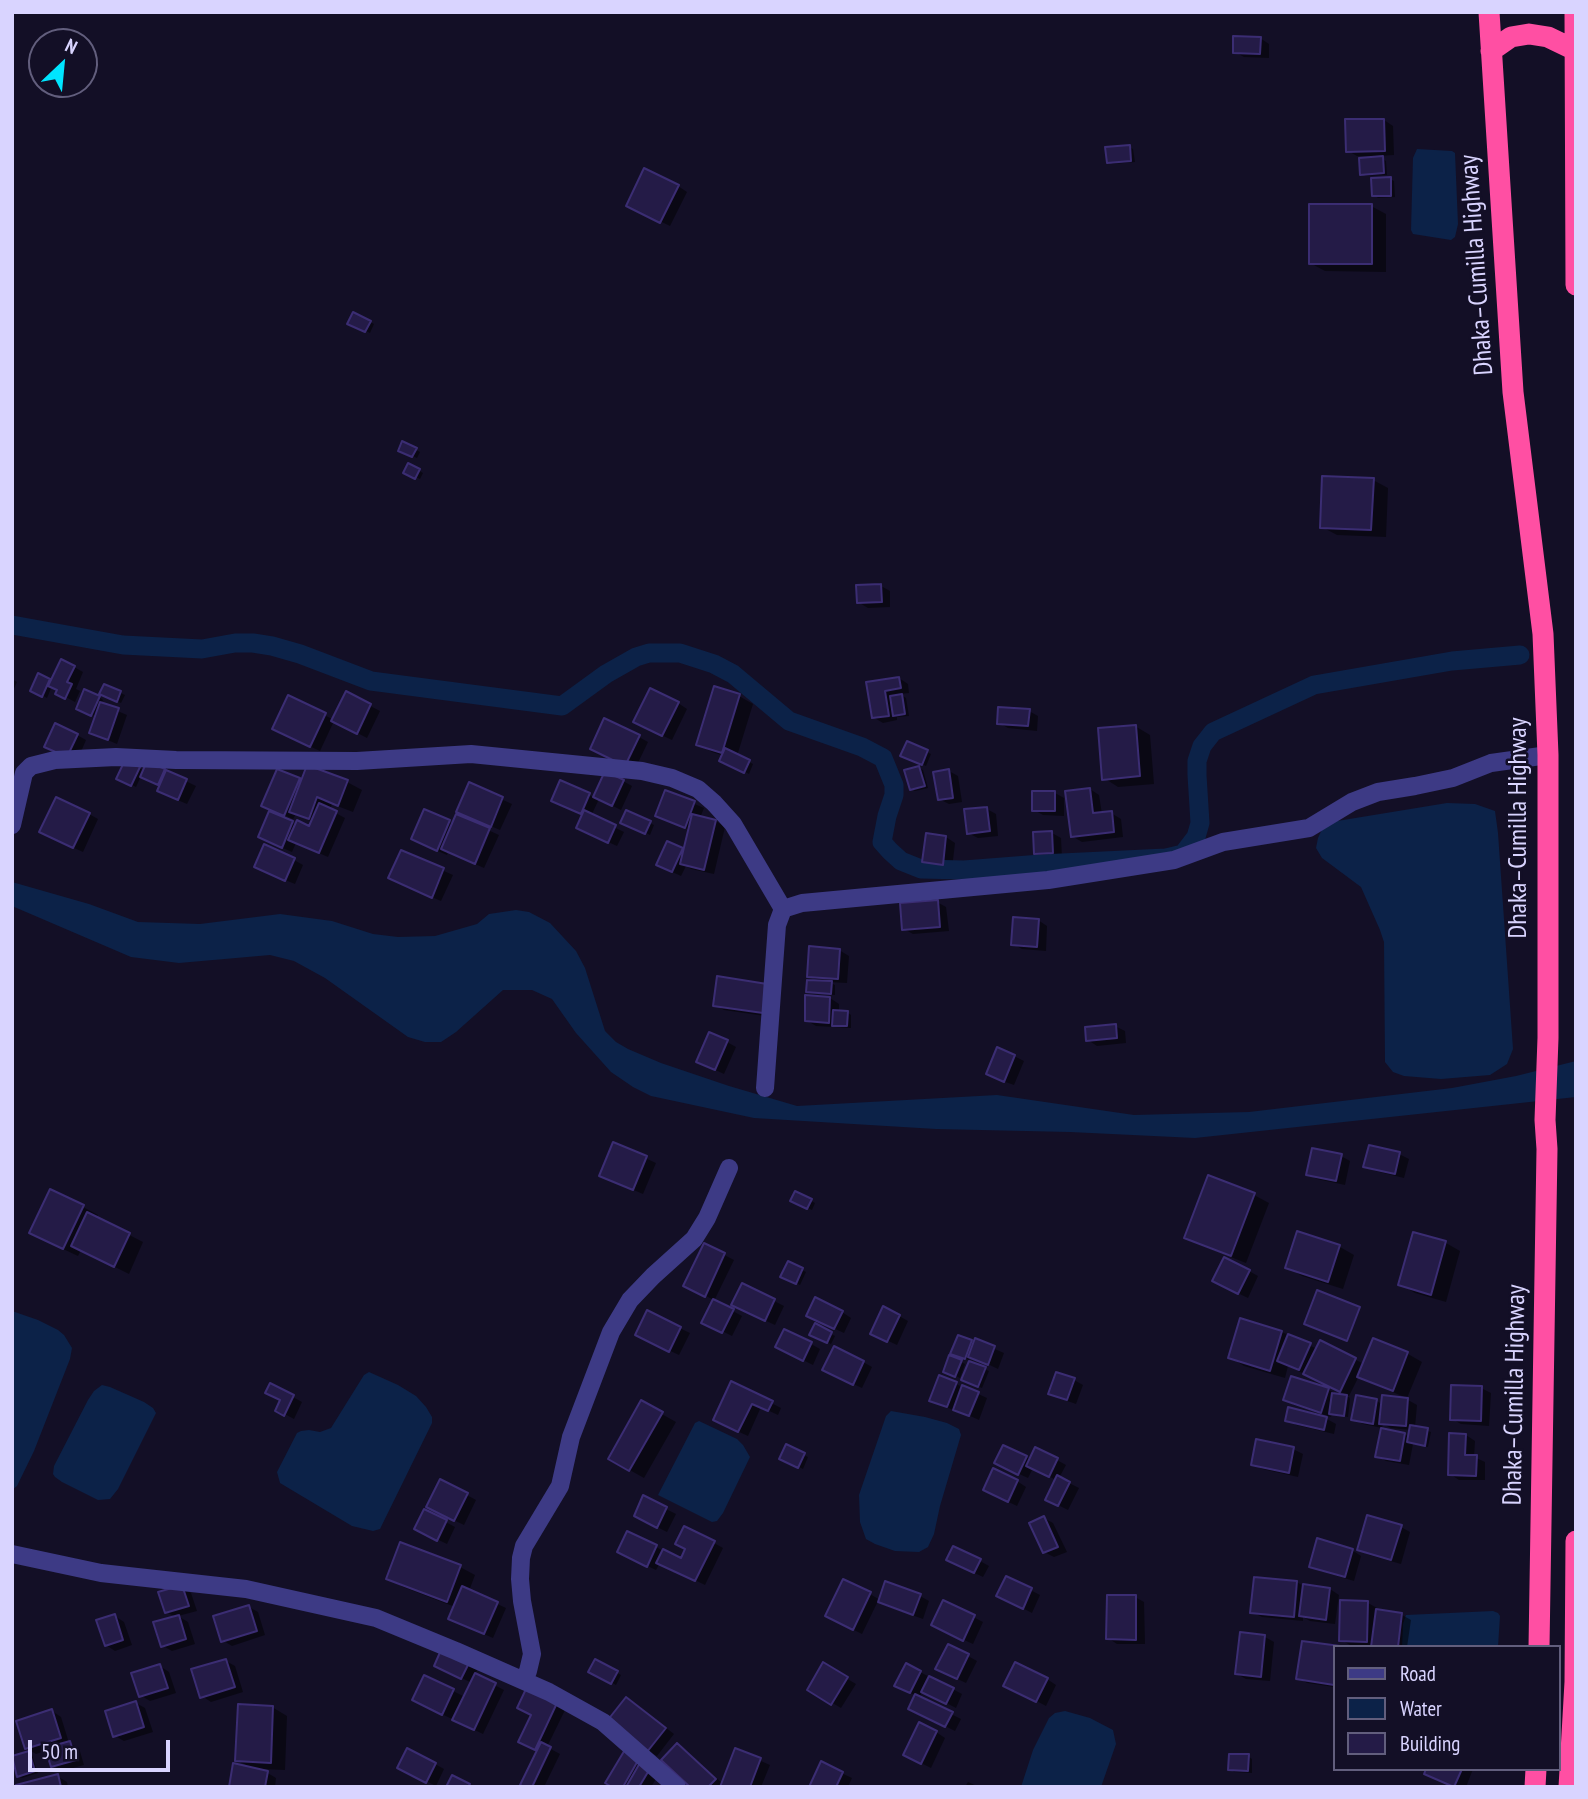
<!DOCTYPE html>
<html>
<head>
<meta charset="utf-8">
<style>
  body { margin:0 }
  #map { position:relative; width:1588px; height:1799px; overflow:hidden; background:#130f26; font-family:"PT Sans Narrow",sans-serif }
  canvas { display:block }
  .frame { position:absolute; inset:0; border:14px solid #d9d4ff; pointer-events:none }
  .legend { position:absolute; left:1333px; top:1645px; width:228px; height:126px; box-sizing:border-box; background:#130f26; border:2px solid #625e7d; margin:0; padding:9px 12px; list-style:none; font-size:21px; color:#d9d4ff }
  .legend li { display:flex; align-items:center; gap:14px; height:35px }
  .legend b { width:35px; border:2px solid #625e7d }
  .north { position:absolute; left:28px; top:28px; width:70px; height:70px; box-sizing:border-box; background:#130f26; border:2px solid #625e7d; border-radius:50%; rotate:26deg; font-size:19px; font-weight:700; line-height:28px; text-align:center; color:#d9d4ff }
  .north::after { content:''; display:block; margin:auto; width:24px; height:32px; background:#00e5ff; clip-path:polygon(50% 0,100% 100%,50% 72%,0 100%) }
  .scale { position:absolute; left:28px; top:1740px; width:142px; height:32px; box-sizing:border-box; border:4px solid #d9d4ff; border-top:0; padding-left:9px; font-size:21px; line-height:24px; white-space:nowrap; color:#d9d4ff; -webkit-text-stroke:5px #130f26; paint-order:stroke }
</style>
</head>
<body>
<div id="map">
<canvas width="1588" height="1799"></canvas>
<div class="frame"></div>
<ul class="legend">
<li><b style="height:9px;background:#3d3a85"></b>Road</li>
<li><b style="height:19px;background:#0c2248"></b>Water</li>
<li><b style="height:19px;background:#241b47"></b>Building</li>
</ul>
<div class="north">N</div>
<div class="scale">50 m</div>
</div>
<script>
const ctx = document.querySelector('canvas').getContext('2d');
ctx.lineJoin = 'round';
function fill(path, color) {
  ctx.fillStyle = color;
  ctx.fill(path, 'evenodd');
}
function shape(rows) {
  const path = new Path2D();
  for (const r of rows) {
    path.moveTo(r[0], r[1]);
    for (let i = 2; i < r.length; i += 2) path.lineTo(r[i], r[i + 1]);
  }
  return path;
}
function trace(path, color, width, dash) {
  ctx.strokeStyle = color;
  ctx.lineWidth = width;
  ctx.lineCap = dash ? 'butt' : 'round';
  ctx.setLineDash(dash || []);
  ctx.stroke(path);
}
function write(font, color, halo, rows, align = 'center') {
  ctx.font = font + ' "PT Sans Narrow",sans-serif';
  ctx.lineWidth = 5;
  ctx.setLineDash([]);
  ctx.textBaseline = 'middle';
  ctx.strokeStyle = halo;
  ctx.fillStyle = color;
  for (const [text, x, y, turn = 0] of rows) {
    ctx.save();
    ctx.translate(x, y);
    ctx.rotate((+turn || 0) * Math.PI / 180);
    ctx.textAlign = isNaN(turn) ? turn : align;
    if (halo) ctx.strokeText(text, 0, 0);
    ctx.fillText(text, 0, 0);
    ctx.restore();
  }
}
fill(shape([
  [1417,149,1452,151,1455,153,1458,224,1455,237,1451,240,1413,234,1411,230,1413,158],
  [1447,803,1475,804,1495,811,1498,833,1513,1049,1507,1064,1490,1075,1441,1079,1404,1076,1393,1072,1385,1062,1384,942,1380,930,1361,887,1322,858,1316,848,1318,838,1325,823],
  [12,882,89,904,138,922,200,924,280,914,332,921,373,934,398,937,435,936,477,924,489,914,516,910,529,912,550,923,576,951,585,968,605,1031,616,1042,628,1049,661,1063,729,1086,797,1106,997,1095,1134,1115,1249,1112,1452,1088,1516,1076,1576,1061,1576,1097,1195,1138,1070,1132,936,1129,754,1118,651,1096,633,1087,611,1072,576,1033,552,999,532,990,503,990,456,1032,441,1042,425,1042,408,1037,325,978,294,961,270,955,179,963,131,957,12,906],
  [12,1311,38,1320,58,1330,64,1335,72,1348,70,1359,34,1451,17,1486,12,1490],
  [369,1372,398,1385,416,1396,426,1407,432,1417,432,1423,380,1529,373,1531,352,1526,280,1483,277,1472,297,1433,301,1431,309,1430,320,1432,331,1428,364,1375],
  [102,1385,110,1387,144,1402,153,1408,156,1413,118,1489,110,1499,98,1500,62,1482,55,1477,53,1474,54,1466,88,1400,94,1391],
  [891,1411,925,1417,947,1423,959,1429,961,1435,940,1506,934,1534,928,1547,919,1552,895,1551,875,1544,866,1539,860,1522,859,1495,886,1416],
  [699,1421,737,1439,743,1445,750,1457,723,1513,717,1521,712,1522,658,1495,695,1423],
  [1493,1611,1498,1613,1500,1616,1498,1647,1402,1647,1403,1624,1406,1615],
  [1065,1711,1090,1718,1113,1730,1116,1744,1101,1787,1021,1787,1033,1750,1049,1718,1055,1713]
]), '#0c2248');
fill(shape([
  [1260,38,1269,44,1269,58,1244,57,1235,52],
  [1384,120,1393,126,1394,155,1378,156,1386,161,1387,175,1366,176,1362,174,1374,159,1373,156,1357,156,1348,151],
  [1129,147,1133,149,1135,162,1113,164,1109,162],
  [1390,179,1394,181,1395,197,1378,198,1374,195],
  [678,186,687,192,670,226,637,210],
  [1371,206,1386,214,1386,272,1325,271,1310,263],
  [354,314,374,324,370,333,349,323],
  [403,443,420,452,417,458,400,450],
  [409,465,423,473,420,479,405,472],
  [1373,480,1388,488,1386,537,1337,535,1322,527],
  [881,586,890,591,890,607,868,608,858,602],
  [74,667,83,672,76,689,80,691,75,702,58,693,59,690,52,686,47,698,32,690,39,675,52,682],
  [899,678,908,684,909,693,900,694,906,698,909,716,897,717,897,720,883,723,873,717,868,683],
  [12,679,17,682,12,693],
  [105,686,125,695,121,703,105,696],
  [347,694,380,711,367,738,334,721,320,751,283,734,289,697,334,720],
  [739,696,753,704,737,756,753,764,749,774,722,760,724,756,712,752,698,744],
  [99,697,103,700,101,704,127,715,117,744,91,733,97,717,82,710],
  [678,703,687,709,672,740,644,727],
  [1029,711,1038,716,1037,731,1008,728,999,723],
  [1135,726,1150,735,1154,784,1118,787,1104,778],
  [77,735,86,740,77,761,56,751],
  [639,737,648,742,635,769,601,753],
  [908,743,931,754,926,766,906,757],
  [148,763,196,786,187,804,168,796,161,786,141,776,136,787,118,778,139,768,144,771],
  [919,768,923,770,928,788,915,791,911,789],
  [949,771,958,776,962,802,949,804,939,799],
  [299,780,302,782,347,782,362,790,353,812,332,804,330,810,345,818,328,857,296,843,292,852,269,842,270,813,296,825,310,828,313,822,296,814,293,819,273,810],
  [623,781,632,786,621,810,599,799,591,816,624,832,617,846,588,833,584,815,562,805,561,782,595,798],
  [470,785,512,804,500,830,467,816],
  [1090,789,1099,795,1102,814,1111,813,1121,819,1123,837,1082,842,1072,836],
  [666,792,704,808,700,818,716,821,725,827,714,874,691,869,686,866,681,876,668,870,668,843,685,851,690,830,666,820],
  [1055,793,1064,798,1064,816,1043,815,1034,810],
  [987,809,996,814,998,836,978,838,968,833],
  [425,811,453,824,457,816,499,835,484,868,448,852,447,855,422,844],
  [627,812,654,825,650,835,623,822],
  [89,814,98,819,83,852,50,837],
  [1052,833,1061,838,1062,858,1045,859,1036,853],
  [927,835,946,837,955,843,952,869,933,867,924,861],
  [401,852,453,875,441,901,399,883],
  [294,860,303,865,295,884,265,872],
  [937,902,946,907,949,931,913,934,904,929],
  [1038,920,1047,926,1046,951,1022,949,1013,944],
  [839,950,849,956,847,983,829,982,835,985,835,995,812,993,808,991,821,982,809,976],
  [766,985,772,1017,724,1010,715,1005],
  [830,998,839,1004,839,1012,847,1012,851,1015,851,1028,816,1026,806,1020],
  [1115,1026,1125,1031,1126,1043,1097,1046,1088,1040],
  [727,1042,736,1047,724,1074,707,1066],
  [1014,1056,1024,1061,1014,1085,997,1079],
  [614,1144,656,1163,643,1194,610,1180],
  [1399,1154,1409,1159,1404,1178,1375,1171,1365,1166],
  [1341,1156,1350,1161,1345,1185,1317,1179,1308,1174],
  [1209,1177,1254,1195,1269,1203,1246,1263,1200,1245,1186,1237],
  [51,1191,83,1207,98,1215,96,1218,143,1242,129,1274,81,1250,78,1256,46,1241],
  [796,1193,815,1203,812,1210,792,1200],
  [1298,1233,1340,1247,1354,1255,1343,1289,1302,1276,1287,1267],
  [1414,1234,1446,1243,1460,1251,1446,1302,1415,1293,1400,1284],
  [705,1245,734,1260,714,1301,742,1316,732,1336,704,1322,714,1300,686,1286],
  [788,1263,806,1272,800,1285,782,1276],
  [1249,1271,1258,1276,1248,1298,1223,1286],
  [743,1285,784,1306,775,1325,743,1310],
  [842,1312,851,1318,844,1333,818,1321],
  [648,1313,690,1333,679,1355,647,1340],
  [899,1316,908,1321,897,1345,882,1338],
  [1241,1320,1282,1332,1317,1349,1320,1342,1364,1364,1374,1340,1408,1354,1422,1362,1407,1398,1373,1384,1359,1376,1349,1396,1288,1366,1285,1378,1244,1366,1230,1357],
  [815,1326,835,1336,831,1344,812,1334],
  [959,1337,975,1344,976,1341,1004,1353,998,1369,971,1356,969,1360,957,1355],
  [811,1344,820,1349,813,1365,787,1352],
  [863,1362,872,1367,862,1388,834,1375],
  [961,1362,965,1364,960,1378,949,1373],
  [970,1363,989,1371,982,1388,967,1382],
  [1292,1378,1329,1390,1338,1395,1349,1397,1350,1399,1348,1417,1332,1414,1331,1417,1294,1405,1285,1399],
  [1074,1380,1083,1385,1076,1404,1059,1398,1050,1393],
  [732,1383,781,1408,778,1415,761,1407,748,1436,724,1425],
  [956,1384,987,1398,979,1420,957,1410,956,1411,941,1405,931,1400],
  [271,1385,302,1402,294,1419,277,1410,282,1400],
  [1481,1388,1491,1393,1489,1426,1461,1424,1452,1419],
  [1358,1397,1377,1401,1383,1405,1384,1397,1408,1400,1417,1405,1415,1427,1431,1432,1428,1447,1413,1444,1409,1465,1386,1461,1377,1456,1405,1434,1409,1437,1411,1430,1391,1428,1383,1424,1382,1428,1363,1424,1353,1419],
  [642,1403,676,1422,644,1478,610,1459],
  [1289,1410,1327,1419,1336,1424,1334,1434,1296,1425,1287,1420],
  [1466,1435,1475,1441,1474,1457,1485,1462,1485,1480,1459,1480,1450,1474],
  [787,1447,808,1457,803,1469,781,1458],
  [1293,1449,1303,1454,1298,1477,1262,1469,1253,1464],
  [1026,1457,1031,1460,1057,1460,1066,1465,1059,1478,1079,1488,1068,1510,1056,1504,1056,1480,1033,1468,1028,1478,1006,1468],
  [441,1481,476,1500,464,1525,437,1512],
  [1017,1481,1026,1487,1017,1506,994,1495],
  [644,1498,676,1514,667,1532,645,1521],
  [425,1511,455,1527,447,1544,426,1534],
  [1044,1518,1053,1523,1067,1552,1054,1557,1044,1552],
  [1401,1527,1410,1532,1401,1564,1369,1555,1359,1550],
  [714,1543,723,1548,705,1585,660,1563,656,1570,628,1557,656,1547,681,1560],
  [1352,1550,1361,1556,1354,1581,1320,1571,1311,1566],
  [980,1561,989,1566,983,1577,958,1565],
  [460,1567,475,1575,469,1591,506,1608,493,1638,459,1623,455,1607,403,1587,388,1578],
  [1007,1578,1040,1595,1032,1613,1007,1600],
  [1297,1582,1303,1586,1330,1589,1339,1595,1335,1624,1310,1621,1303,1617,1303,1621,1262,1617,1252,1612],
  [182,1587,191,1593,197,1611,178,1616,188,1622,195,1644,172,1651,163,1646,176,1617,166,1612],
  [870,1594,880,1600,920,1596,929,1601,923,1619,889,1607,878,1601,862,1634,836,1621],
  [1135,1597,1144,1602,1145,1644,1117,1644,1108,1638],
  [944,1602,983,1622,973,1644,942,1630],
  [1368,1603,1377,1608,1377,1611,1402,1615,1411,1620,1407,1647,1350,1645,1341,1640],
  [249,1607,258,1612,265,1635,232,1646,222,1640],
  [115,1616,124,1622,132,1645,115,1651,106,1645],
  [1265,1637,1274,1642,1270,1681,1246,1679,1237,1674],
  [1303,1643,1334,1647,1334,1687,1307,1683,1298,1678],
  [442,1652,477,1670,475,1675,504,1690,483,1734,423,1705,425,1677,465,1697,472,1683,445,1670],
  [968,1656,977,1661,966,1683,947,1674],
  [226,1661,235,1666,243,1692,211,1702,202,1696],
  [595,1661,621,1675,616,1685,590,1671],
  [824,1665,856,1684,841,1708,809,1689],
  [160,1666,169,1672,176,1693,150,1701,140,1695],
  [920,1672,962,1694,956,1708,923,1691,919,1698,961,1719,955,1731,919,1713,916,1696,906,1690],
  [1047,1679,1056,1685,1046,1706,1012,1688],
  [527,1691,565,1710,547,1747,560,1754,544,1787,527,1787,539,1751,530,1747,533,1715],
  [136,1703,145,1708,153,1732,124,1741,115,1736],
  [635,1704,674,1734,657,1756,648,1751],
  [272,1707,287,1716,285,1770,261,1769,276,1778,275,1787,230,1787,251,1768,237,1760],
  [52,1711,61,1717,69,1743,79,1748,84,1765,62,1771,53,1766,48,1750,36,1754,26,1748],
  [936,1732,945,1738,931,1768,915,1760],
  [677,1745,686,1750,723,1784,736,1750,770,1765,761,1787,693,1787],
  [626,1751,659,1774,651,1787,615,1787],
  [31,1752,38,1773,22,1778,18,1776,13,1758],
  [1248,1756,1252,1759,1252,1773,1234,1772,1230,1769],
  [435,1764,444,1769,436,1786,406,1771],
  [822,1764,852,1778,848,1787,811,1787],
  [1428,1769,1473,1769,1466,1787,1455,1787,1435,1778],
  [57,1776,67,1782,68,1787,18,1787],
  [968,1782,979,1787,965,1787]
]), '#0007');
trace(shape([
  [12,625,123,645,202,649,235,643,253,643,272,646,300,654,371,681,562,706,606,674,636,657,649,653,680,653,714,664,733,674,789,721,862,747,883,758,894,785,894,795,887,816,882,842,890,851,901,861,921,869,964,870,1041,864,1166,858,1183,854,1196,837,1200,823,1197,775,1197,761,1202,746,1213,732,1314,685,1452,661,1520,655]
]), '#0c2248', 19);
const building = shape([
  [1233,36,1261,37,1260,54,1233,53,1233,36],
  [1345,119,1384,119,1385,151,1346,152,1345,119],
  [1130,145,1131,161,1107,163,1105,147,1130,145],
  [1383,156,1384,173,1360,175,1359,158,1383,156],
  [644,168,679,185,660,223,626,206,644,168],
  [1391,177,1391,196,1372,196,1371,178,1391,177],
  [1309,204,1372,204,1372,264,1309,264,1309,204],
  [353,312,371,321,365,332,347,324,353,312],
  [402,441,417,448,412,457,398,451,402,441],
  [408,463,420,469,415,479,403,473,408,463],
  [1322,476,1374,478,1371,530,1320,528,1322,476],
  [881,584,882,602,857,603,856,585,881,584],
  [61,659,75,666,67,682,72,684,65,699,55,694,57,690,48,686,61,659],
  [38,673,50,679,42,697,30,691,38,673],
  [899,677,901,688,885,691,889,716,872,718,866,682,899,677],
  [104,684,121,691,117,702,99,694,104,684],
  [714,686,740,694,722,753,696,745,714,686],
  [650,688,679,702,662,736,633,722,650,688],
  [84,689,100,696,91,716,76,709,84,689],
  [346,691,371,704,357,734,331,721,346,691],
  [902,694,905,714,893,716,890,696,902,694],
  [288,695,326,713,310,747,272,729,288,695],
  [100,702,119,708,108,740,89,733,100,702],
  [998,707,1030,709,1028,726,997,724,998,707],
  [604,718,640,735,625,766,590,749,604,718],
  [55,723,78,734,67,757,44,747,55,723],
  [1136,725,1140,776,1102,780,1098,728,1136,725],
  [907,741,928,750,922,765,900,756,907,741],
  [725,748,750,760,744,773,719,761,725,748],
  [125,760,140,767,131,786,116,779,125,760],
  [147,761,165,769,158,785,140,777,147,761],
  [307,765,348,780,338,806,317,797,309,819,289,812,307,765],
  [919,766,925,786,910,790,904,770,919,766],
  [277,769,300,778,284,816,261,806,277,769],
  [949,769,953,798,938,800,933,772,949,769],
  [166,770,187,779,178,800,157,791,166,770],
  [605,771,624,780,612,806,593,797,605,771],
  [560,780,590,793,581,814,551,801,560,780],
  [469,782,503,797,491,827,456,812,469,782],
  [1090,788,1093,813,1112,811,1114,832,1071,837,1065,791,1090,788],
  [665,790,695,801,685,828,655,816,665,790],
  [1032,791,1055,791,1055,811,1032,811,1032,791],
  [56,797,90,813,73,848,39,832,56,797],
  [319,803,337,811,319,853,288,840,297,820,309,826,319,803],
  [987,807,990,831,967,834,964,809,987,807],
  [424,809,450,820,437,851,411,839,424,809],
  [584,810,616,825,608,843,576,828,584,810],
  [626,810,651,821,645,834,620,823,626,810],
  [269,811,293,821,282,848,258,837,269,811],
  [456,814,490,828,475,864,441,849,456,814],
  [692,814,716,820,704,870,680,864,692,814],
  [1052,831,1053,853,1034,854,1033,832,1052,831],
  [926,833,946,836,943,865,922,862,926,833],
  [667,841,683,848,672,872,656,865,667,841],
  [264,844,295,858,285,881,254,867,264,844],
  [401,850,444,868,432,898,388,878,401,850],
  [938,900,940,927,902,930,900,903,938,900],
  [1013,917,1039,919,1037,947,1011,945,1013,917],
  [809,946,840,949,838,979,807,977,809,946],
  [717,976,767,984,763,1013,713,1006,717,976],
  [807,980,832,981,831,994,806,992,807,980],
  [805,995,830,997,829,1023,805,1021,805,995],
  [833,1010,848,1011,847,1026,832,1026,833,1010],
  [1116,1024,1117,1038,1086,1041,1085,1027,1116,1024],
  [709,1032,728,1040,715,1070,696,1062,709,1032],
  [997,1047,1015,1055,1004,1082,986,1074,997,1047],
  [613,1142,647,1156,633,1190,599,1176,613,1142],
  [1369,1145,1400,1152,1395,1174,1363,1167,1369,1145],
  [1312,1148,1342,1154,1336,1181,1306,1175,1312,1148],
  [1208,1175,1255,1193,1231,1256,1184,1238,1208,1175],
  [50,1189,84,1205,63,1249,29,1233,50,1189],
  [795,1191,812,1199,807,1209,790,1201,795,1191],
  [87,1212,130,1233,114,1267,71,1246,87,1212],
  [1297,1231,1340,1245,1328,1282,1285,1268,1297,1231],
  [1413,1232,1446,1241,1431,1295,1398,1285,1413,1232],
  [704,1243,725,1253,705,1297,683,1286,704,1243],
  [1224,1257,1250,1270,1238,1294,1212,1281,1224,1257],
  [788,1261,803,1268,796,1284,780,1277,788,1261],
  [742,1283,775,1299,765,1321,731,1305,742,1283],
  [1317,1290,1360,1307,1347,1341,1304,1324,1317,1290],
  [815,1297,843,1311,834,1329,806,1316,815,1297],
  [713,1299,734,1309,722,1333,701,1323,713,1299],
  [883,1306,900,1315,887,1342,870,1334,883,1306],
  [647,1310,681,1327,669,1352,635,1335,647,1310],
  [1240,1318,1282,1331,1270,1371,1228,1358,1240,1318],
  [815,1323,832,1332,827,1343,809,1335,815,1323],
  [784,1329,812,1342,803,1361,775,1347,784,1329],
  [1288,1334,1311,1343,1299,1370,1277,1361,1288,1334],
  [958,1335,972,1340,965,1359,950,1354,958,1335],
  [975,1338,995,1346,988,1365,968,1357,975,1338],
  [1373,1338,1408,1352,1393,1391,1357,1377,1373,1338],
  [1320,1340,1356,1358,1340,1392,1303,1374,1320,1340],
  [834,1346,864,1361,853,1385,822,1370,834,1346],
  [949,1355,962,1360,955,1377,943,1372,949,1355],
  [969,1361,986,1367,978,1387,961,1380,969,1361],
  [1056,1372,1075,1378,1067,1400,1048,1394,1056,1372],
  [939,1375,957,1382,947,1407,929,1401,939,1375],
  [1291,1376,1329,1388,1321,1413,1283,1400,1291,1376],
  [731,1381,773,1401,768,1411,752,1404,738,1432,713,1420,731,1381],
  [270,1383,294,1395,284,1416,275,1411,280,1400,265,1393,270,1383],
  [962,1385,979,1392,969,1416,953,1410,962,1385],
  [1451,1385,1482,1386,1481,1421,1450,1420,1451,1385],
  [1332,1393,1347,1395,1344,1416,1329,1414,1332,1393],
  [1356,1395,1377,1399,1373,1424,1351,1420,1356,1395],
  [1382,1395,1408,1398,1406,1426,1379,1424,1382,1395],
  [641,1400,663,1412,629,1471,608,1459,641,1400],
  [1288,1407,1327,1417,1324,1430,1285,1421,1288,1407],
  [1410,1425,1428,1428,1425,1446,1407,1442,1410,1425],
  [1381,1428,1405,1433,1400,1461,1375,1457,1381,1428],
  [1449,1433,1466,1434,1465,1455,1477,1455,1476,1476,1448,1475,1449,1433],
  [1256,1439,1294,1447,1289,1473,1251,1465,1256,1439],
  [786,1444,805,1453,798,1468,779,1459,786,1444],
  [1003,1445,1027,1456,1018,1475,994,1463,1003,1445],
  [1035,1447,1058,1458,1049,1477,1026,1466,1035,1447],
  [993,1468,1018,1480,1008,1502,983,1490,993,1468],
  [1057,1475,1070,1482,1058,1506,1045,1500,1057,1475],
  [440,1479,468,1493,454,1521,426,1507,440,1479],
  [643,1495,667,1507,657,1528,634,1516,643,1495],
  [424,1509,447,1520,437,1541,414,1529,424,1509],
  [1367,1515,1402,1525,1391,1560,1357,1550,1367,1515],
  [1044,1516,1058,1547,1043,1553,1029,1523,1044,1516],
  [684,1526,715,1541,695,1581,656,1563,663,1549,681,1558,685,1549,675,1544,684,1526],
  [627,1531,657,1545,647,1567,617,1552,627,1531],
  [1317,1538,1353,1549,1345,1577,1309,1567,1317,1538],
  [400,1542,461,1565,447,1602,386,1579,400,1542],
  [953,1546,981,1559,974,1573,946,1560,953,1546],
  [1006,1576,1032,1588,1023,1609,996,1596,1006,1576],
  [1254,1577,1297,1581,1294,1617,1250,1613,1254,1577],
  [843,1579,871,1592,853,1630,825,1616,843,1579],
  [885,1581,921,1594,913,1615,878,1602,885,1581],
  [1303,1584,1330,1588,1326,1620,1299,1616,1303,1584],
  [182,1585,189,1606,165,1613,158,1592,182,1585],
  [462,1586,498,1602,484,1634,448,1619,462,1586],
  [1107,1595,1136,1595,1136,1640,1106,1639,1107,1595],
  [943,1600,975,1615,963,1641,931,1625,943,1600],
  [1340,1600,1368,1601,1367,1642,1339,1641,1340,1600],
  [249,1605,257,1631,221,1642,213,1616,249,1605],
  [1376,1609,1402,1613,1398,1647,1371,1647,1376,1609],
  [115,1614,123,1640,105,1646,96,1620,115,1614],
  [179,1615,186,1639,161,1647,153,1622,179,1615],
  [1240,1632,1265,1635,1261,1677,1235,1674,1240,1632],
  [1302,1641,1340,1646,1334,1647,1334,1685,1296,1679,1302,1641],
  [948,1644,969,1654,957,1679,935,1669,948,1644],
  [441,1650,469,1663,461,1679,434,1666,441,1650],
  [226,1659,235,1687,200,1698,191,1669,226,1659],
  [595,1659,618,1671,611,1684,588,1672,595,1659],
  [823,1662,848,1677,831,1705,807,1690,823,1662],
  [1015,1662,1048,1678,1036,1702,1003,1686,1015,1662],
  [906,1663,921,1671,910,1693,894,1686,906,1663],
  [160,1664,168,1688,139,1697,131,1673,160,1664],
  [475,1673,496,1683,474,1730,452,1720,475,1673],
  [424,1675,454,1689,442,1715,412,1700,424,1675],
  [929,1676,954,1688,946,1704,921,1692,929,1676],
  [526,1689,557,1703,535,1750,518,1742,531,1715,517,1708,526,1689],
  [915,1694,953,1712,945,1727,908,1709,915,1694],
  [626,1697,666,1728,647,1752,607,1721,626,1697],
  [136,1701,144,1727,113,1737,105,1711,136,1701],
  [238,1704,273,1706,271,1763,235,1761,238,1704],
  [52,1709,61,1738,25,1749,16,1721,52,1709],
  [919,1722,937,1731,921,1764,903,1755,919,1722],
  [70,1741,76,1760,51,1767,45,1748,70,1741],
  [541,1742,551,1747,532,1787,524,1787,520,1785,541,1742],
  [677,1743,716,1779,708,1787,690,1787,661,1760,677,1743],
  [407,1748,436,1763,426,1783,397,1768,407,1748],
  [626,1748,640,1757,623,1787,612,1787,605,1783,626,1748],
  [735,1748,761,1758,750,1787,720,1787,735,1748],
  [29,1751,35,1771,17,1777,12,1756,29,1751],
  [1229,1754,1249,1754,1248,1771,1228,1770,1229,1754],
  [641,1761,651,1767,639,1787,626,1787,641,1761],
  [821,1761,843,1772,836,1787,809,1787,821,1761],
  [233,1763,268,1771,265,1787,229,1787,233,1763],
  [1426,1769,1462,1769,1454,1787,1424,1774,1426,1769],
  [58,1774,61,1787,16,1787,16,1785,58,1774],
  [452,1775,470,1784,468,1787,446,1787,452,1775]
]);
fill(building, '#241b47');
trace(building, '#3b2d73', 2);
trace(shape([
  [12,825,24,773,31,766,55,760,116,757,176,760,357,761,471,754,642,771,672,778,698,789,714,803,733,824,783,909],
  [765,1088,777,925,783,909,802,903,1048,880,1174,860,1223,842,1309,828,1352,802,1378,792,1415,786,1453,778,1491,763,1548,755],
  [12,1554,101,1573,246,1589,376,1618,456,1651,549,1692,603,1722,677,1787],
  [524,1680,528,1671,532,1654,522,1601,520,1579,521,1558,524,1546,560,1486,571,1437,611,1332,630,1300,653,1276,694,1239,707,1218,729,1168]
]), '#3d3a85', 18);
trace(shape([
  [1489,12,1513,392,1543,634,1548,755,1548,1038,1545,1120,1547,1149,1539,1647],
  [1575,12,1576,285],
  [1491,51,1511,37,1529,34,1548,37,1575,50],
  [1535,1787,1536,1769],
  [1569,1787,1575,1682,1576,1541]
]), '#ff4fa3', 21);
write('26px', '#d9d4ff', '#130f26', [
  ["Dhaka–Cumilla Highway",1477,265,-94],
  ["Dhaka–Cumilla Highway",1519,828,-90],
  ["Dhaka–Cumilla Highway",1515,1395,-89]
]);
</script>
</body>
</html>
